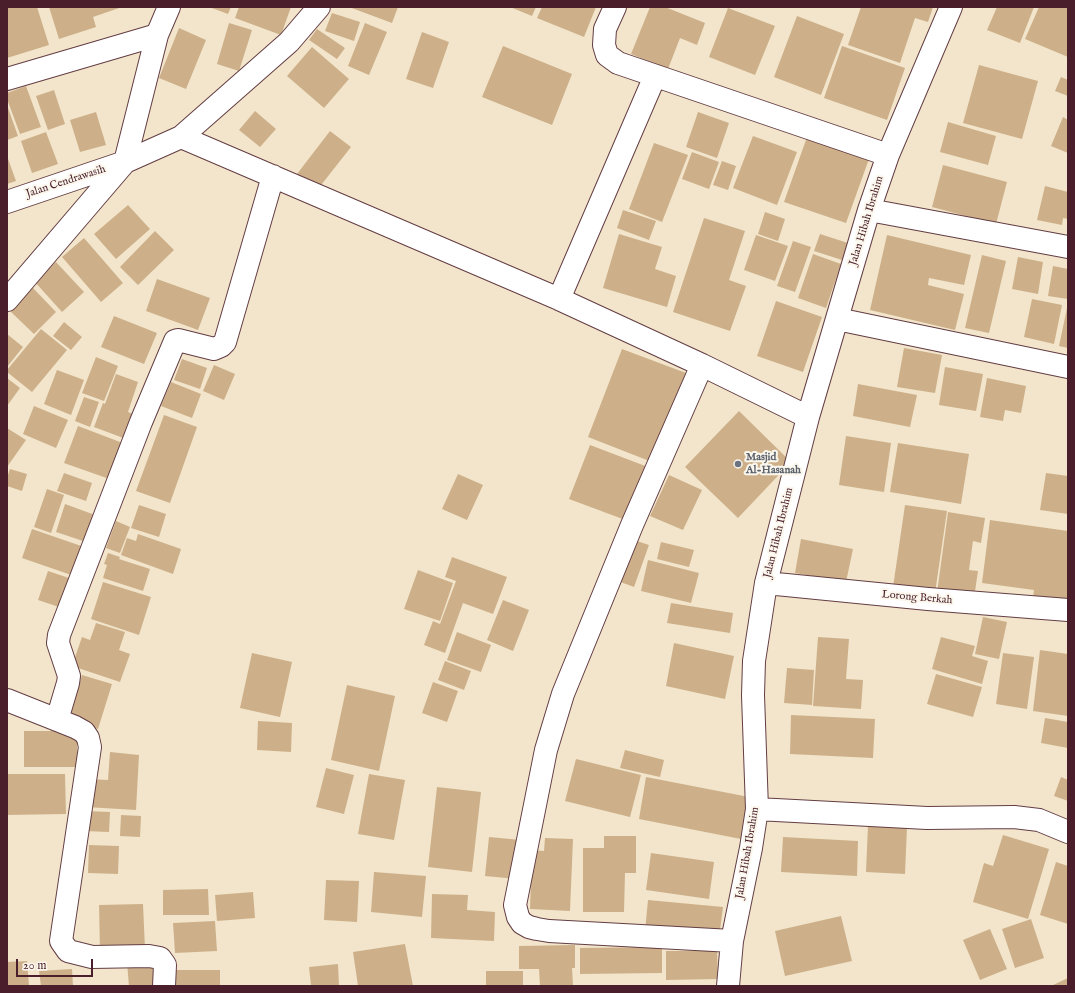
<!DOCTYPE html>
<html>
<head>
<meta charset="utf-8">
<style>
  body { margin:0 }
  #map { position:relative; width:1075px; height:993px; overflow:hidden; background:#f2e5cb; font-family:"IM FELL English",serif }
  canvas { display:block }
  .frame { position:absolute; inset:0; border:8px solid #4a1f2b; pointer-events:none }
  .scale { position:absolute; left:16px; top:959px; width:77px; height:18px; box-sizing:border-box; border:2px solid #4a1f2b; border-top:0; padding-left:5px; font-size:12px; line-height:14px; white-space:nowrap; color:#4a1f2b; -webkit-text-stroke:3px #fbf7ec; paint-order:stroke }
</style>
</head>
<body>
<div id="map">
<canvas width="1075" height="993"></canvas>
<div class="frame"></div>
<div class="scale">20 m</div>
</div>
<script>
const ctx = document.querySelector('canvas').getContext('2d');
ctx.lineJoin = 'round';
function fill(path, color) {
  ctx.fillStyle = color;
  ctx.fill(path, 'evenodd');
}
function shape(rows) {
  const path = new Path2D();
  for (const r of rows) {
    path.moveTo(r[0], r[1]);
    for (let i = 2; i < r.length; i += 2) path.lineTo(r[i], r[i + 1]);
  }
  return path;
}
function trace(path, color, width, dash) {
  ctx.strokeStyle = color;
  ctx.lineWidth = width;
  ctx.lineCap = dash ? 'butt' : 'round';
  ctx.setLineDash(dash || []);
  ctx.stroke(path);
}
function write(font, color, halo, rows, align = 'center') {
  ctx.font = font + ' "IM FELL English",serif';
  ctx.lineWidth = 4;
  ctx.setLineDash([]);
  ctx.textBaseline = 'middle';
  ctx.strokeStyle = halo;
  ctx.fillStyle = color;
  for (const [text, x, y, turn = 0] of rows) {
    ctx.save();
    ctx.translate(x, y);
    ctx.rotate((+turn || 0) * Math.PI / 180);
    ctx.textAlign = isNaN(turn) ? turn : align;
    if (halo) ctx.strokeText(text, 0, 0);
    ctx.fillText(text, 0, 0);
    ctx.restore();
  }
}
fill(shape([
  [7,7,37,7,49,45,7,58],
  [49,7,122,7,93,17,96,27,59,39],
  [209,7,231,7,228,14],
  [239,7,291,7,281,35,235,18],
  [349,7,398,7,392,23],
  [510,7,536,7,532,16],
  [542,7,596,7,584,37,537,18],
  [650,7,665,7,705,23,697,45,680,38,668,69,631,54],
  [861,7,933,7,928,22,915,18,900,63,848,45],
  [997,7,1034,7,1020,43,987,30],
  [1039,7,1068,7,1068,57,1025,39],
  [728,8,775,26,755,75,709,57],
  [332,13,360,22,354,41,325,31],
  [797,16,844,34,821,95,774,77],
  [229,23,252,30,239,71,217,64],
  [365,23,387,32,369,75,348,66],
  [179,28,206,40,186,89,159,78],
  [317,29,345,48,337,59,309,40],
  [422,32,449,42,433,88,406,79],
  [503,46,572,74,552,125,482,97],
  [842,46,905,68,887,120,824,98],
  [312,47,349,79,324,108,287,76],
  [979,65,1038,81,1022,139,963,123],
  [1061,77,1068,80,1068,96,1055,91],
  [26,86,41,127,20,134,7,99,7,93],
  [54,90,65,124,48,130,36,96],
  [7,105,18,136,7,140],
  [255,111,276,129,260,147,239,130],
  [96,112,106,145,80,152,70,120],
  [698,112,729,123,717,158,686,147],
  [1063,117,1068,120,1068,153,1051,146],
  [948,122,996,136,988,165,940,152],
  [330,131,351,147,318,189,297,174],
  [46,132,58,164,32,173,21,141],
  [753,136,797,152,777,205,733,188],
  [807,137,869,159,846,223,784,202],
  [654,143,688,155,662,222,629,209],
  [692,152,719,162,709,189,682,179],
  [7,156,16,181,7,184],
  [722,161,736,166,728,190,713,185],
  [943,165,1007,182,996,224,932,207],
  [1045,186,1068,192,1068,219,1063,218,1062,225,1037,220],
  [128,205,150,229,116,259,94,234],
  [623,210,656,221,649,240,617,228],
  [765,212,785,219,778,241,758,234],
  [704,218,745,231,729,280,746,286,730,331,673,312],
  [155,231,174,250,138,285,120,267],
  [619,234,662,247,655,269,676,276,667,307,603,288],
  [820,234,848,243,842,260,814,251],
  [756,235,788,246,775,281,744,270],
  [887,235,971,255,964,285,929,278,928,285,964,294,955,330,870,310],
  [84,238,123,283,101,302,62,257],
  [793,241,811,247,795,292,777,286],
  [813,254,841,264,826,308,798,298],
  [982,255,1006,261,989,333,965,328],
  [1018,257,1043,262,1038,294,1012,289],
  [56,262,84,292,62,312,34,281],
  [1053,266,1068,269,1068,299,1048,296],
  [157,279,210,298,198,330,146,311],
  [33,288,56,312,34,334,10,311],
  [1032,299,1062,305,1054,344,1024,337],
  [776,301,822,317,803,372,757,356],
  [1067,308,1068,308,1068,348,1059,346],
  [114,316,157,333,144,364,101,347],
  [64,322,82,337,71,350,53,336],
  [41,329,67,350,32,392,7,372,7,370],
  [7,334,23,347,7,367],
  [904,348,942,355,935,393,897,387],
  [622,349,686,373,652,462,588,437],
  [96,357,118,366,104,401,82,393],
  [182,359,207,368,200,389,174,380],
  [214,365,235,374,224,400,203,391],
  [945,367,983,374,976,411,939,405],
  [57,370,84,380,71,415,44,404],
  [116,374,138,382,128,412,135,415,126,439,94,427,103,403,105,404],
  [7,378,20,388,7,406],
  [987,378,1026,386,1021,413,1005,410,1003,421,980,417],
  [171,382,201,394,192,418,161,406],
  [858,384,917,395,910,427,853,416],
  [84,397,99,402,90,427,75,421],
  [34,406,68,420,56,448,23,434],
  [739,411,791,462,738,518,685,467],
  [164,415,197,427,170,503,136,491],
  [78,426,128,445,115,481,64,463],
  [7,428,26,440,7,467],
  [846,436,891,443,884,492,839,485],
  [898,443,969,454,961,504,890,492],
  [590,445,648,467,628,521,569,499],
  [10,469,27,474,22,491,7,486,7,478],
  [64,473,92,483,86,501,57,491],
  [1046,473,1068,476,1068,514,1040,510],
  [458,474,483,485,467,520,442,509],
  [669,475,702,490,683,530,650,516],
  [47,489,64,495,51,533,34,527],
  [65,504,95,515,86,542,56,532],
  [139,505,166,514,159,537,131,528],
  [905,505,947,511,935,593,893,587],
  [948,512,985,518,981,543,973,541,969,570,978,571,974,598,937,593],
  [990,520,1068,531,1068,602,1033,597,1034,590,982,583],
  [116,521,130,527,120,553,106,548],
  [32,529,87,548,77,577,22,558],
  [138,534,181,549,173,574,121,555,127,538,136,541],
  [631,539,649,545,634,587,615,580],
  [801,539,853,549,846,582,795,573],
  [661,542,694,550,689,567,657,559],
  [108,553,120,557,119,559,150,569,143,591,103,578,107,565,104,564],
  [452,557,507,577,493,614,463,603,445,653,424,645,433,621,440,624,456,581,445,577],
  [648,560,699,573,691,603,641,591],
  [418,570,453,583,440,621,404,609],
  [48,571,75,580,65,609,38,600],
  [103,582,151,597,139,635,91,619],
  [503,600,529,610,513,651,487,640],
  [671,603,733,613,730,633,667,623],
  [983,617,1007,622,999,659,975,654],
  [96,623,125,632,119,650,130,654,120,682,72,666,82,637,90,640],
  [457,632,491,645,481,672,447,660],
  [818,637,849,639,846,679,863,680,861,709,813,706],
  [941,637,975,646,972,656,988,661,982,684,932,669],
  [674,643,734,656,725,699,666,686],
  [1040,650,1068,654,1068,716,1033,711],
  [252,653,292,662,280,717,240,708],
  [1003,653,1034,657,1027,709,996,704],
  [445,661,471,671,464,690,438,680],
  [787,668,814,670,812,705,784,703],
  [936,674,982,687,973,717,927,704],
  [82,675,112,684,98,729,69,719],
  [433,682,458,691,447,722,422,713],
  [347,685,395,696,379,771,331,760],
  [791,715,875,719,873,758,790,754],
  [1045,718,1068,722,1068,748,1041,743],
  [258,721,292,723,291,752,257,750],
  [24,731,77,731,77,767,24,767],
  [625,750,664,760,660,777,620,768],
  [110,752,139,755,136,810,86,807,88,779,108,780],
  [576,759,641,775,630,817,565,801],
  [326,768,354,775,344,814,316,807],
  [7,774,65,774,66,814,7,815],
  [369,774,405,780,394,840,358,834],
  [646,777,749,797,741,839,639,819],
  [1061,777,1068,780,1068,801,1054,796],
  [437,787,481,792,472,872,428,867],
  [86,811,110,812,109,832,85,831],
  [121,815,141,816,140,837,120,836],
  [868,825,907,827,905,874,866,872],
  [1003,835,1049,849,1028,919,973,902,984,863,993,866],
  [604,836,636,836,636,873,625,873,624,912,583,912,583,848,604,848],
  [489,837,521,840,517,879,485,876],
  [783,837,858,841,857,876,781,872],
  [545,838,573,839,570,911,530,909,532,850,544,851],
  [89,845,119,846,118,874,88,873],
  [651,853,714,862,709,899,646,890],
  [1056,862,1068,866,1068,924,1040,915],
  [374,872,426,876,422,917,371,912],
  [326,880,359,881,357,922,324,920],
  [208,889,209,915,163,915,163,890],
  [253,892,255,918,217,921,215,895],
  [432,894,468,895,467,910,495,912,494,941,431,938],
  [648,900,723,907,719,938,645,931],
  [143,904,145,949,100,950,99,905],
  [841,916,852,961,785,976,775,931],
  [1031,919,1044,958,1015,968,1002,929],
  [215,921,217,951,175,953,173,923],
  [990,929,1007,969,980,980,963,940],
  [405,944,413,986,358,986,353,952],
  [575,945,575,968,572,968,573,986,540,986,539,969,519,969,519,946],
  [662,947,662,973,580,974,580,948],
  [666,951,717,951,718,979,666,980],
  [27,961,29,986,7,986,7,962],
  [153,961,155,986,129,986,127,963],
  [338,964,339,986,311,986,309,967],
  [72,969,73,986,41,986,39,971],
  [173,970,220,970,220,986,172,986],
  [486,971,523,971,523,986,486,986],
  [1068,978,1068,986,1051,986]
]), '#cdb089');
const minor = shape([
  [615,7,605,29,604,45,607,55,618,63,888,155],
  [7,79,157,35],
  [181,137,289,42,319,7],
  [125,162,157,35,169,7],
  [7,202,125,162],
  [869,210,1068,247],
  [559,299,655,76],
  [7,300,125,162,181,137,559,299,702,365,808,417],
  [837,319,1068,367],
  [702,365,632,525,563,694,546,750,515,905,518,917,522,923,529,927,537,929,549,931,732,941],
  [766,583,928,599,1068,610],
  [7,700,75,727,84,732,88,738,90,747,61,941,68,951,92,957,149,956,160,958,165,965,164,986],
  [57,720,68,683,69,676,58,643,59,635,141,422,175,341,178,340,214,349,221,346,225,342,273,176],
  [757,809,927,818,1014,817,1039,820,1068,832],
  [728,986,732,941,751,848,757,809,753,695,754,661,766,583,808,417,869,210,888,155,951,7]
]);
trace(minor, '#633d43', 24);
trace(minor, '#fff', 22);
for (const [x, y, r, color] of [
  [738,464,4,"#6b7280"]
]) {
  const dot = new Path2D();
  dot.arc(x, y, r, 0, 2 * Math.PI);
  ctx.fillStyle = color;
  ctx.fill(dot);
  trace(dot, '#fbf7ec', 1.5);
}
write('11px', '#4a1f2b', '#fbf7ec', [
  ["Jalan Cendrawasih",66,182,-18],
  ["Jalan Hibah Ibrahim",867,221,-73],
  ["Jalan Hibah Ibrahim",779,533,-76],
  ["Lorong Berkah",917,598,5],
  ["Jalan Hibah Ibrahim",748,853,-80]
]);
write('bold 11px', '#5b616d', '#fbf7ec', [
  ["Masjid",746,458],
  ["Al-Hasanah",746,471]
], 'left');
</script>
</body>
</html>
